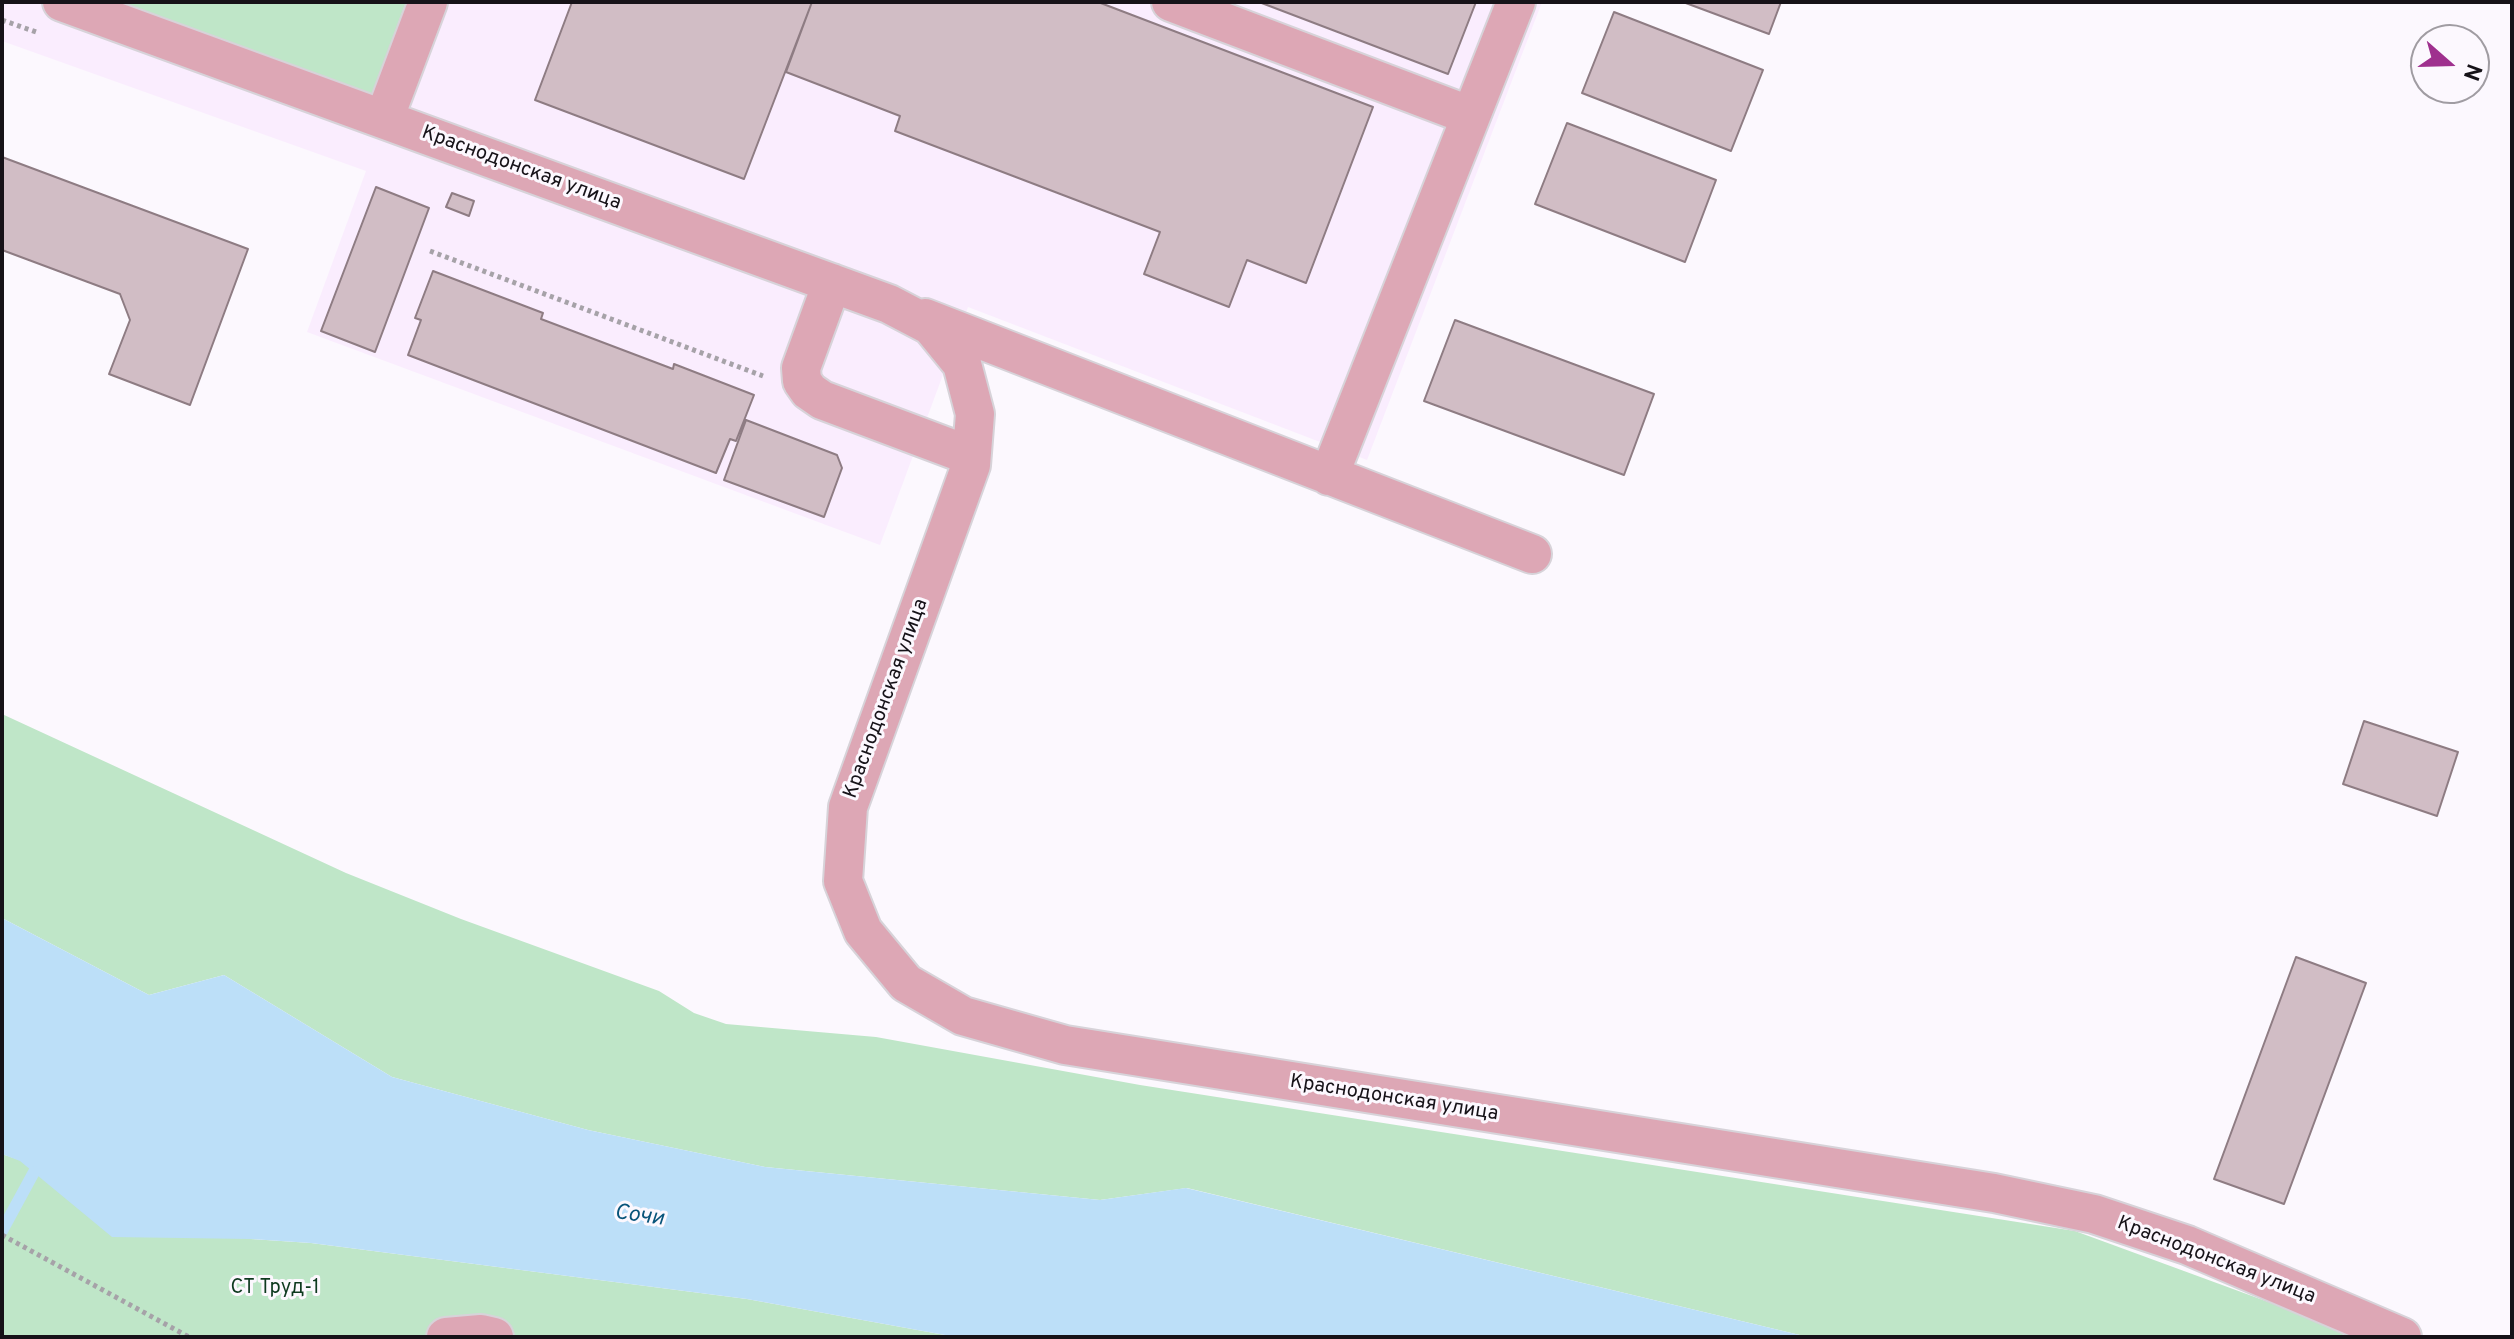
<!DOCTYPE html>
<html>
<head>
<meta charset="utf-8">
<style>
  body { margin:0 }
  #map { position:relative; width:2514px; height:1339px; overflow:hidden; background:#fcf8fe; font-family:Overpass,sans-serif }
  canvas { display:block }
  .frame { position:absolute; inset:0; border:4px solid #161218; pointer-events:none }
  .north { position:absolute; left:2410px; top:24px; width:80px; height:80px; box-sizing:border-box; background:#fcf8fe; border:2px solid #a09ca2; border-radius:50%; rotate:110deg; font-size:22px; font-weight:700; line-height:32px; text-align:center; color:#161218 }
  .north::after { content:''; display:block; margin:auto; width:28px; height:36px; background:#9f308e; clip-path:polygon(50% 0,100% 100%,50% 72%,0 100%) }
</style>
</head>
<body>
<div id="map">
<canvas width="2514" height="1339"></canvas>
<div class="frame"></div>
<div class="north">N</div>
</div>
<script>
const ctx = document.querySelector('canvas').getContext('2d');
ctx.lineJoin = 'round';
function fill(path, color) {
  ctx.fillStyle = color;
  ctx.fill(path, 'evenodd');
}
function shape(rows) {
  const path = new Path2D();
  for (const r of rows) {
    path.moveTo(r[0], r[1]);
    for (let i = 2; i < r.length; i += 2) path.lineTo(r[i], r[i + 1]);
  }
  return path;
}
function trace(path, color, width, dash) {
  ctx.strokeStyle = color;
  ctx.lineWidth = width;
  ctx.lineCap = dash ? 'butt' : 'round';
  ctx.setLineDash(dash || []);
  ctx.stroke(path);
}
function write(font, color, halo, rows, align = 'center') {
  ctx.font = font + ' Overpass,sans-serif';
  ctx.lineWidth = 6;
  ctx.setLineDash([]);
  ctx.textBaseline = 'middle';
  ctx.strokeStyle = halo;
  ctx.fillStyle = color;
  for (const [text, x, y, turn = 0] of rows) {
    ctx.save();
    ctx.translate(x, y);
    ctx.rotate((+turn || 0) * Math.PI / 180);
    ctx.textAlign = isNaN(turn) ? turn : align;
    if (halo) ctx.strokeText(text, 0, 0);
    ctx.fillText(text, 0, 0);
    ctx.restore();
  }
}
fill(shape([
  [2,2,1542,2,1367,460,968,307,880,545,307,332,366,171,2,41]
]), '#faedfe');
fill(shape([
  [121,2,406,2,372,94],
  [2,714,346,873,461,919,659,991,694,1013,726,1024,876,1037,1140,1085,2075,1231,2312,1318,2348,1337,1808,1337,1187,1188,1100,1200,765,1167,588,1130,392,1077,224,975,149,995,2,918],
  [2,1154,251,1239,311,1243,747,1299,956,1337,2,1337]
]), '#bfe6c8');
fill(shape([
  [2,918,149,995,224,975,392,1077,588,1130,765,1167,1100,1200,1186,1188,1808,1337,956,1337,747,1299,311,1243,251,1239,112,1237,20,1161,2,1154]
]), '#bcdff8');
trace(shape([
  [2,1231,34,1172]
]), '#bcdff8', 12);
const building = shape([
  [572,2,812,2,744,179,535,100,572,2],
  [812,2,1098,2,1373,107,1306,283,1247,260,1229,307,1144,274,1160,232,895,131,900,116,786,72,812,2],
  [1259,2,1476,2,1448,74,1259,2],
  [1683,2,1781,2,1769,34,1683,2],
  [1614,12,1763,70,1731,151,1582,93,1614,12],
  [1567,123,1716,180,1685,262,1535,204,1567,123],
  [2,157,248,249,190,405,109,374,130,320,120,294,2,250,2,157],
  [376,187,429,208,375,352,321,331,376,187],
  [452,193,474,201,469,216,446,207,452,193],
  [433,271,543,313,541,319,673,369,674,364,754,395,736,441,730,439,716,473,408,355,421,320,415,318,433,271],
  [1455,320,1654,394,1624,475,1424,401,1455,320],
  [746,420,837,455,842,468,824,517,724,480,746,420],
  [2364,721,2458,752,2437,816,2343,784,2364,721],
  [2296,957,2366,983,2284,1204,2214,1179,2296,957]
]);
fill(building, '#d1bdc5');
trace(building, '#8e7c83', 2);
const minor = shape([
  [62,2,889,304,931,326,962,364,975,414,971,465,848,807,843,881,863,931,906,983,963,1016,1065,1045,1994,1193,2094,1214,2187,1245,2402,1337],
  [1171,2,1471,116],
  [384,119,428,2],
  [832,283,801,368,802,381,809,391,822,400,971,456],
  [925,318,1532,554],
  [1329,476,1516,2],
  [446,1337,481,1334,494,1337]
]);
trace(minor, '#d7d3d9', 42);
trace(shape([
  [2,20,36,32],
  [430,251,763,376],
  [2,1235,189,1337]
]), '#a6a2a8', 5, [4, 4]);
trace(minor, '#dda7b5', 38);
write('20px', '#161218', '#fcf8fe', [
  ["Краснодонская улица",521,169,20],
  ["Краснодонская улица",887,699,-70],
  ["Краснодонская улица",1394,1099,9],
  ["Краснодонская улица",2216,1261,21]
]);
write('20px', '#0e3a1f', '#fcf8fe', [
  ["СТ Труд-1",275,1289]
]);
write('italic 22px', '#08547a', '#fcf8fe', [
  ["Сочи",639,1217,8]
]);
</script>
</body>
</html>
